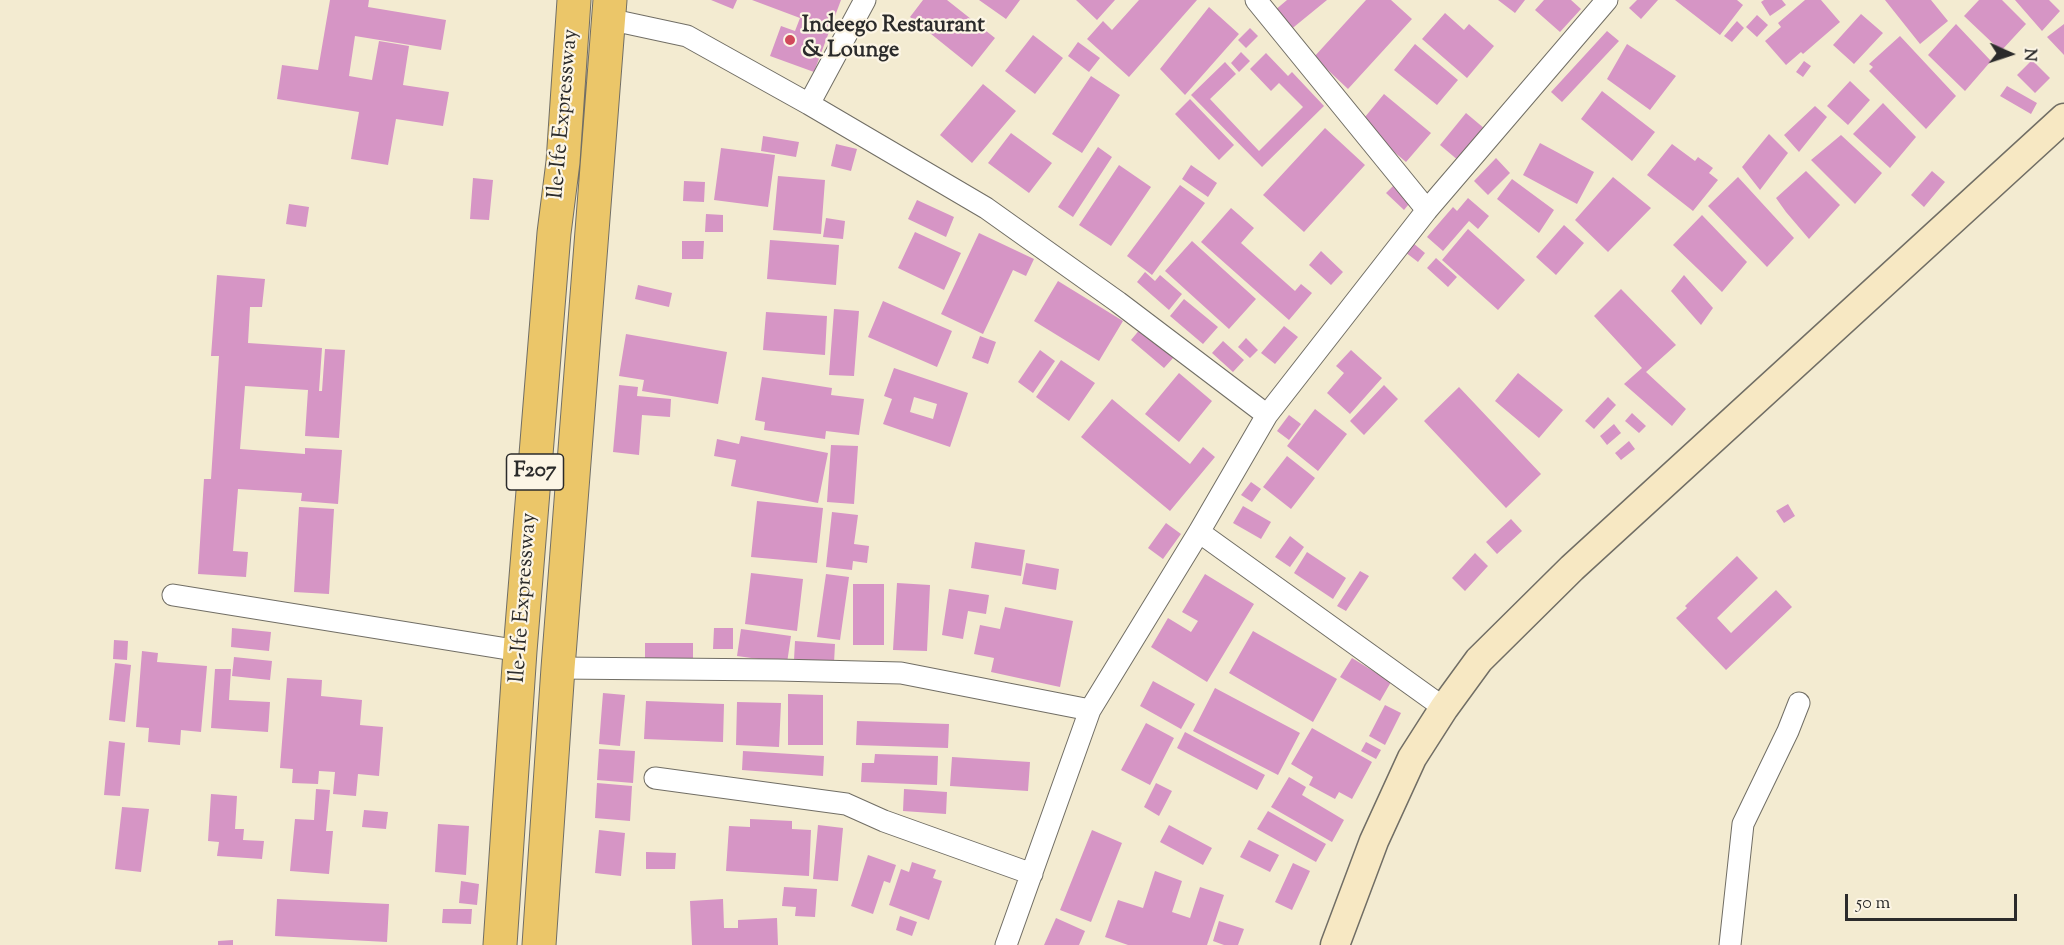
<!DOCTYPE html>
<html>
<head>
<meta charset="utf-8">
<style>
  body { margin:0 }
  #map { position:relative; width:2064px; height:945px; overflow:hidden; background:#f3ebd1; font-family:"Sorts Mill Goudy",serif }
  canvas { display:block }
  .north { position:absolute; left:1980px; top:24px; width:60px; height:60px; -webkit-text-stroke:4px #fcf5e5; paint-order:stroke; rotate:93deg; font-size:16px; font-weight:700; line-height:24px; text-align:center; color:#2b2b2b }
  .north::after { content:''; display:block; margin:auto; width:21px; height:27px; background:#2b2b2b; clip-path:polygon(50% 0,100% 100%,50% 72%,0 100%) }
  .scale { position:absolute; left:1845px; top:894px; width:172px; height:27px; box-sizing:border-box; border:3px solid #2b2b2b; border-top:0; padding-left:8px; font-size:18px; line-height:21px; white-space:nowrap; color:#2b2b2b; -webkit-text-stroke:4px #fcf5e5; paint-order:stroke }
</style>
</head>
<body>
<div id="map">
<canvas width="2064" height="945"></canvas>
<div class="north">N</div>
<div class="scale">50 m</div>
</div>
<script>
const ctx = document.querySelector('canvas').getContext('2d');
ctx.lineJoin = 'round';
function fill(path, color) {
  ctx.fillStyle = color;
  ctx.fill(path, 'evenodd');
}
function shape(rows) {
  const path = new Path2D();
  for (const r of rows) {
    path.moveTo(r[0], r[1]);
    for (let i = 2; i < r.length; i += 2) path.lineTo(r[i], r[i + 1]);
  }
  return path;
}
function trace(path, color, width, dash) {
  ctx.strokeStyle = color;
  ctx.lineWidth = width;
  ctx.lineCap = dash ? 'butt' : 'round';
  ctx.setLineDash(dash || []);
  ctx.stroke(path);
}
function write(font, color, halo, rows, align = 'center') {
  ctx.font = font + ' "Sorts Mill Goudy",serif';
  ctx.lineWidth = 4.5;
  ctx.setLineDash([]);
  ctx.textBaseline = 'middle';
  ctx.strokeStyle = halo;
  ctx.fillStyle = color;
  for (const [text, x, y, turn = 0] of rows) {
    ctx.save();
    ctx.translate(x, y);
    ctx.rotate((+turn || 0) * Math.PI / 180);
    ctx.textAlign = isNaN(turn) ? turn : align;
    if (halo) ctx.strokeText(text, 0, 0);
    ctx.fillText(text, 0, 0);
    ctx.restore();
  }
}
fill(shape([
  [330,0,369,0,368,7,446,20,441,50,355,36,349,76,372,80,379,41,409,46,403,85,449,92,443,126,396,119,388,165,351,159,359,112,277,99,282,65,318,70],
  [711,0,737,0,733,9],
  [752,0,841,0,814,72,770,56,781,26,795,31,800,18],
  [923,0,947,0,995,38,972,67,910,17],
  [979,0,1020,0,1006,19],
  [1076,0,1115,0,1097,20],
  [1139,0,1197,0,1129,77,1087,39,1103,21,1112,30],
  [1287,0,1327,0,1289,31,1274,11],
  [1366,0,1391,0,1412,19,1348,89,1314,57],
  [1498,0,1525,0,1515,13],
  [1544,0,1571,0,1581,9,1560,32,1535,10],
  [1637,0,1658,0,1641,19,1629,8],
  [1675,0,1737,0,1743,5,1720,35],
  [1764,0,1782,0,1786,5,1770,16,1761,2],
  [1805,0,1821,0,1840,22,1803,54,1801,52,1786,65,1765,41,1781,27,1778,23],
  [1885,0,1931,0,1948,21,1920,44],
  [1979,0,2002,0,2026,24,2001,51,1964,16],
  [2015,0,2049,0,2060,11,2042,31],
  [1209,7,1239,34,1185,95,1160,69],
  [1445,13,1464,30,1469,24,1494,46,1467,78,1422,39],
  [1861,14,1883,33,1854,64,1833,45],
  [1757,15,1768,25,1757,37,1746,27],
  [1737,21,1744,28,1732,42,1724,36],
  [1956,24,1991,61,1965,91,1928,55],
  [2064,24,2064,55,2047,37],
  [1250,28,1258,36,1246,48,1238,40],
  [1607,31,1619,41,1562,102,1551,92],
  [1033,35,1063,58,1035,94,1005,71],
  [1900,36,1956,96,1926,129,1869,71,1873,67,1869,64],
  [1078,42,1100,58,1089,72,1068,56],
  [1415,44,1458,80,1437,105,1394,70],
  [1627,44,1676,76,1650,110,1607,79],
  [1241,52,1250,61,1239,72,1231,63],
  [1266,53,1288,76,1292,72,1324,106,1262,167,1191,95,1225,62,1236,74,1210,99,1259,151,1303,107,1279,83,1271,91,1250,69],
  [2032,60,2050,78,2035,93,2017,75],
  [1804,61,1811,66,1803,77,1796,72],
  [1091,76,1120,95,1082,153,1052,134],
  [1850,81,1870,100,1848,125,1827,106],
  [983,84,1016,111,972,163,940,135],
  [2007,86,2037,103,2031,114,2000,96],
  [1602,91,1655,132,1632,161,1581,119],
  [1384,94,1431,133,1406,162,1360,123],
  [1190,99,1234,145,1219,160,1175,114],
  [1883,103,1916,137,1890,168,1853,134],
  [1815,106,1827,117,1799,152,1784,135],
  [1466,113,1485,129,1459,161,1440,145],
  [1325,128,1365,165,1304,232,1263,195],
  [1011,133,1052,163,1029,193,988,163],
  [1769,134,1788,153,1760,190,1742,167],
  [1841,135,1882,173,1855,204,1811,160],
  [763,136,799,142,796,157,761,151],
  [1540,143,1594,172,1577,204,1523,175],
  [836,144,857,149,851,171,831,166],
  [1672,144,1695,161,1698,157,1713,168,1709,173,1718,180,1693,211,1647,175],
  [1098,147,1112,157,1073,217,1058,207],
  [721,148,775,155,768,207,714,200],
  [1496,158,1510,173,1488,195,1474,181],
  [1119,165,1151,187,1111,246,1079,225],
  [1191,165,1217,183,1208,197,1182,179],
  [1806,171,1840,205,1809,239,1786,212,1776,198],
  [1932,171,1945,182,1924,207,1911,195],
  [778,176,825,180,821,234,773,230],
  [1613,177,1651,208,1608,252,1575,220],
  [1738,177,1794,238,1767,267,1708,206],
  [473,178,493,180,489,220,470,219],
  [1512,179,1554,210,1539,233,1497,199],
  [684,181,705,182,704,202,683,201],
  [1396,183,1413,199,1404,210,1386,193],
  [1180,185,1205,203,1152,275,1127,256],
  [1468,198,1489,216,1478,229,1469,221,1443,251,1427,237,1453,207,1457,211],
  [917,200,954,217,946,237,908,219],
  [289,204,309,207,306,227,286,224],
  [1231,208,1254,228,1241,243,1295,291,1301,284,1312,293,1289,320,1201,242],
  [706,214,723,215,723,232,705,232],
  [1702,215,1747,262,1722,292,1673,245],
  [826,218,845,221,843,239,823,237],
  [1564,225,1584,243,1556,275,1536,257],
  [1468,229,1525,280,1498,310,1442,260],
  [915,232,961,253,944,290,898,268],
  [979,233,1034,259,1026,276,1013,270,983,334,941,314],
  [770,240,839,245,836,285,767,279],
  [682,241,704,241,703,259,682,259],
  [1192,241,1256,299,1229,329,1165,271],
  [1413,243,1425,253,1418,262,1405,252],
  [1321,251,1343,272,1331,285,1309,265],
  [1436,258,1457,277,1448,287,1427,268],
  [1145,272,1155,281,1160,275,1182,294,1169,310,1137,282],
  [217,275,265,279,262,307,250,307,248,343,322,348,319,391,322,391,325,349,345,350,339,438,305,436,308,390,245,386,240,449,305,454,305,448,342,450,338,504,301,501,302,493,238,489,233,551,248,552,246,577,198,574,204,479,211,479,219,356,211,356],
  [1684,275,1713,308,1701,325,1671,291],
  [1058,281,1123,321,1099,361,1034,321],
  [638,285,672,293,669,307,635,299],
  [1621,289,1676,345,1646,372,1686,409,1672,426,1624,384,1642,368,1594,316],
  [1184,299,1218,327,1203,344,1170,316],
  [883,301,952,331,937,367,868,337],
  [834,309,859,311,854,376,829,375],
  [766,312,827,316,825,355,763,350],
  [1284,326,1298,337,1275,364,1261,353],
  [1141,328,1174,357,1164,368,1131,340],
  [626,334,727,352,718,404,642,391,644,380,619,376],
  [980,336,996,342,988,364,972,358],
  [1246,338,1258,350,1250,358,1238,347],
  [1223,341,1244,360,1233,372,1212,353],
  [1040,350,1055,361,1033,393,1018,382],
  [1351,350,1382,378,1350,414,1327,393,1344,373,1336,366],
  [1061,360,1095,383,1069,421,1036,397],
  [894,368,968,393,950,447,883,424,892,399,884,396],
  [914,397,937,404,933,419,910,412],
  [1179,373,1212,401,1179,442,1145,414],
  [1518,373,1563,410,1539,438,1495,401],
  [762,377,832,388,831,395,864,399,859,435,826,431,825,439,764,430,765,422,755,420],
  [619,385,638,387,637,396,671,399,670,417,642,415,639,455,613,452],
  [1384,385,1398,399,1364,435,1350,421],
  [1459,387,1541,474,1506,508,1424,421],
  [1608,397,1616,405,1594,429,1585,421],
  [1112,399,1190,464,1203,447,1215,457,1170,511,1081,437],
  [1315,409,1347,434,1318,471,1287,446],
  [1632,413,1646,426,1639,433,1625,421],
  [1289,415,1301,424,1289,440,1277,431],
  [1614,424,1621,433,1607,445,1600,436],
  [741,436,828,453,818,503,731,486,736,460,714,456,717,439,739,444],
  [1629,441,1635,449,1621,460,1615,453],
  [831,445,858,446,854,504,827,502],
  [1287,456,1315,478,1291,509,1263,487],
  [1251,482,1261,489,1252,502,1241,495],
  [757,501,823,508,817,563,751,557],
  [1788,504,1795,516,1784,523,1776,511],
  [1243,506,1271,522,1261,539,1233,523],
  [299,507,334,509,329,594,294,592],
  [832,512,858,515,854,544,869,546,867,563,853,561,852,570,826,567],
  [1511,519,1522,531,1497,554,1486,542],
  [1166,523,1181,534,1163,559,1148,548],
  [1290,536,1304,547,1290,567,1275,557],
  [975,542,1025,550,1021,576,971,568],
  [1307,552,1346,578,1333,599,1294,573],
  [1475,553,1488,566,1465,591,1452,578],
  [1737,556,1758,578,1717,618,1731,633,1776,590,1792,607,1726,670,1676,618,1687,608,1685,606],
  [1026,563,1059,569,1056,590,1022,584],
  [1360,571,1369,576,1346,611,1337,606],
  [751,573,803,579,797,631,745,624],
  [826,574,849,577,840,640,817,637],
  [1205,574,1254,604,1207,682,1151,647,1168,618,1191,632,1198,621,1182,612],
  [897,583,930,585,927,651,893,650],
  [853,584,884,584,884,645,853,645],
  [949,589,989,595,986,614,968,611,963,639,942,635],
  [1005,607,1073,621,1060,687,991,672,994,658,974,654,980,625,1000,629],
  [232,628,271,632,269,651,231,647],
  [714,628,733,628,733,649,713,649],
  [741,629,791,636,787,663,737,656],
  [1253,631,1337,679,1313,722,1229,673],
  [114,640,128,641,127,660,113,659],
  [795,641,835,644,834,663,794,660],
  [645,643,693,643,693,662,645,662],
  [142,651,158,653,157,662,207,666,201,732,181,730,180,745,148,742,149,728,136,727],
  [234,657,272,661,270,680,232,676],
  [1352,658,1391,682,1380,701,1340,677],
  [115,663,131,665,125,722,109,720],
  [215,669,231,669,229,700,270,702,268,732,211,728],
  [287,678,322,680,321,696,362,700,360,725,383,727,379,776,358,774,356,796,333,794,335,772,319,771,318,784,292,783,293,769,280,768],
  [1153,681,1195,704,1181,729,1140,706],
  [1215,688,1300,733,1278,775,1193,731],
  [603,693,625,695,620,746,599,744],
  [788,694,823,695,823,745,788,745],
  [646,701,724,704,723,742,644,739],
  [737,702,781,703,779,747,736,745],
  [1385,705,1401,713,1385,745,1369,736],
  [857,721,949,724,948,748,856,745],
  [1146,723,1174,738,1150,785,1121,770],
  [1312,728,1372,762,1352,799,1339,792,1335,799,1309,785,1313,777,1291,764],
  [1185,732,1265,775,1257,790,1177,748],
  [109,741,125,743,120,796,104,795],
  [1366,742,1381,750,1376,759,1361,751],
  [599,749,635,751,633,783,597,780],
  [743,751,824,756,823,776,742,770],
  [875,754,938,756,937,785,861,782,862,763,874,763],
  [952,757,1030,762,1028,791,950,786],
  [1289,777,1306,787,1302,795,1344,820,1332,842,1271,807],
  [597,783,632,786,630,821,595,818],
  [1156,783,1172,791,1159,816,1144,807],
  [316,789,330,790,326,831,333,831,329,874,290,871,295,819,314,820],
  [904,789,947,792,946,814,903,811],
  [211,794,237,796,235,829,244,829,243,840,264,841,262,859,217,856,219,842,208,841],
  [122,807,149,809,141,872,115,869],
  [364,810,388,812,386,829,362,827],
  [1268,811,1326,844,1316,862,1257,829],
  [750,819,792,821,792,829,811,830,809,876,726,871,729,826,750,827],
  [438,824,469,826,466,875,435,872],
  [818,825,843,828,838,881,813,879],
  [1169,825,1212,848,1203,865,1160,842],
  [599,830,625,833,621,876,595,873],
  [1092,830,1122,843,1091,922,1060,910],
  [1249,840,1279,855,1270,872,1240,857],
  [646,852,676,853,675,869,646,869],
  [868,855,896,865,890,883,884,881,873,914,851,906],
  [912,862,936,870,933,878,942,881,929,920,889,905,901,869,909,872],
  [1293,863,1310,871,1292,910,1275,902],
  [1155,871,1182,881,1172,912,1190,918,1200,887,1224,895,1207,945,1128,945,1105,937,1118,900,1143,908],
  [461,881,479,884,477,905,459,903],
  [784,887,817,889,815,917,795,916,796,907,782,906],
  [277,899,389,904,387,942,275,936],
  [723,899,724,928,738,928,738,920,777,918,778,945,692,945,690,901],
  [443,909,472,909,471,924,442,923],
  [900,916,917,922,912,936,896,930],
  [1056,918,1085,931,1079,945,1044,945],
  [1219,921,1244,929,1238,945,1224,945,1213,941],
  [233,940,233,945,218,945,218,941]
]), '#d695c5');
const street = shape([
  [1256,0,1427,210],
  [608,19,687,36,809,104,986,208,1118,302,1267,415],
  [809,104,865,0],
  [1199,532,1444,708],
  [173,595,520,651],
  [558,668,778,670,901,673,1090,710],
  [655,778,846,804,884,821,1032,874],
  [1006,945,1090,710,1199,532,1267,415,1427,210,1607,0],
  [1730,945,1743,824,1788,731,1799,703]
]);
const secondary = shape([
  [1335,945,1374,841,1412,758,1444,708,1479,660,1572,568,2064,118]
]);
const primary = shape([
  [500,945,520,651,554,233,563,162,574,0],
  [539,945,558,668,610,0]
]);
trace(street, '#716e65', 23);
trace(secondary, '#716e65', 31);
trace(primary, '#716e65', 35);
trace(street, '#fff', 21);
trace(secondary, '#f7e8c3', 28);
trace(primary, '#ebc669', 33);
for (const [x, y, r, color] of [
  [790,40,6,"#d1495b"]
]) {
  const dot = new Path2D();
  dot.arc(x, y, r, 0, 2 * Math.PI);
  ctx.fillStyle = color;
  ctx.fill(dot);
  trace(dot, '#fcf5e5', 2);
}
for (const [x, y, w] of [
  [535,472,57]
]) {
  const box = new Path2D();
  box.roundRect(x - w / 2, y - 18, w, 36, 4.5);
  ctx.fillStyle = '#fcf5e5';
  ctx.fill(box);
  trace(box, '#2b2b2b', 1.5);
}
write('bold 21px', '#2b2b2b', null, [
  ["F207",535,472]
]);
write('bold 22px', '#2b2b2b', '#fcf5e5', [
  ["Indeego Restaurant",802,27],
  ["& Lounge",802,52]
], 'left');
write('22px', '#2b2b2b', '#fcf5e5', [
  ["Ile-Ife Expressway",565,114,-85],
  ["Ile-Ife Expressway",525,598,-86]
]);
</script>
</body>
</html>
